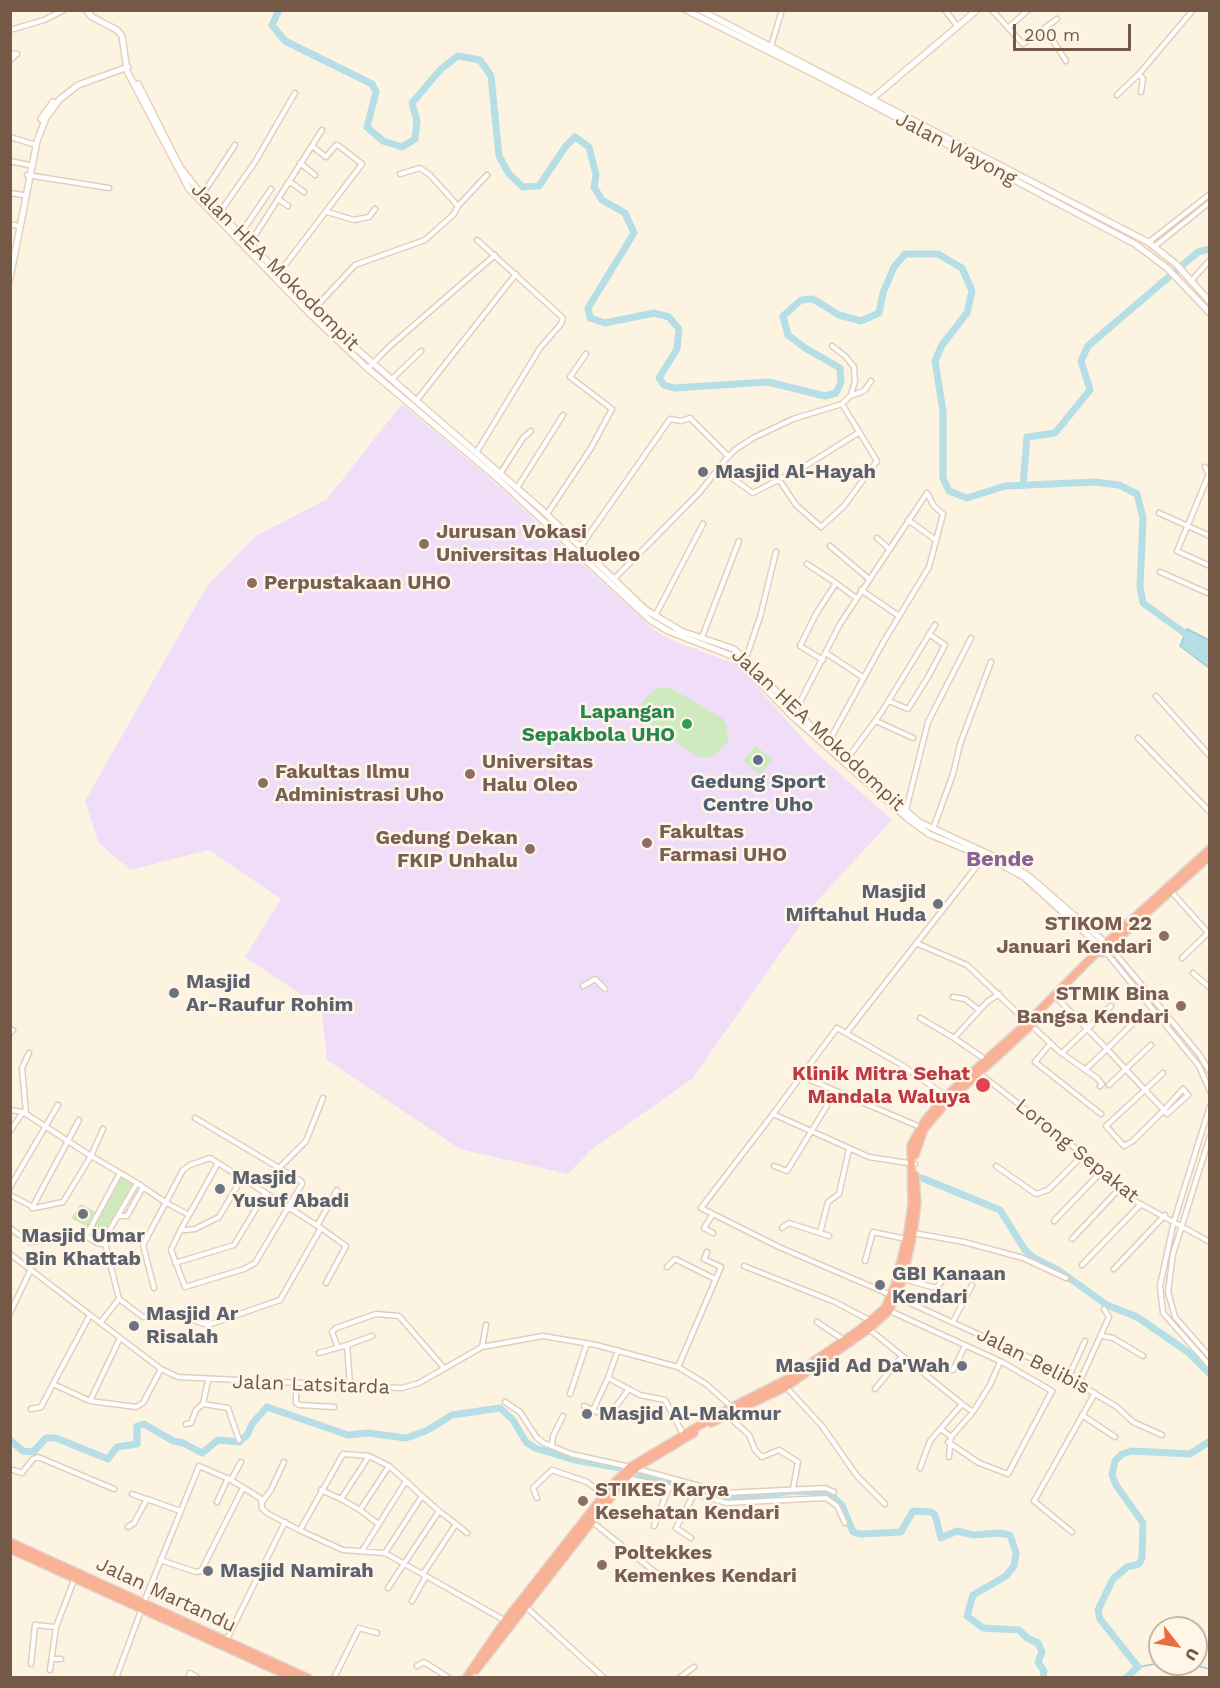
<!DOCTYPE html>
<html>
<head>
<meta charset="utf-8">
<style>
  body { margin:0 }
  #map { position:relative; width:1220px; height:1688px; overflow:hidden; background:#fdf3e1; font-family:"Work Sans",sans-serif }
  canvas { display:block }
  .frame { position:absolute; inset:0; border:12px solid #745947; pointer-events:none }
  .north { position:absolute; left:1148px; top:1616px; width:60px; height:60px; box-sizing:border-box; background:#fff6e8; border:2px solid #c7b7a8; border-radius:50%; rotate:121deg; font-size:16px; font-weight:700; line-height:24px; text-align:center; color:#745947 }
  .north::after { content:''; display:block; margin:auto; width:21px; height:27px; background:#ea6c43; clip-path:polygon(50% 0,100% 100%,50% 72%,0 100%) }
  .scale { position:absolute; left:1013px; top:24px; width:118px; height:27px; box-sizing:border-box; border:3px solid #745947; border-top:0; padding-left:8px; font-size:18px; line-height:21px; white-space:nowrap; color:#745947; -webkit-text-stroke:4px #fff6e8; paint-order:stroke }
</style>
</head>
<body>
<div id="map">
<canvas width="1220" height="1688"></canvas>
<div class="frame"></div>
<div class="north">U</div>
<div class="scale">200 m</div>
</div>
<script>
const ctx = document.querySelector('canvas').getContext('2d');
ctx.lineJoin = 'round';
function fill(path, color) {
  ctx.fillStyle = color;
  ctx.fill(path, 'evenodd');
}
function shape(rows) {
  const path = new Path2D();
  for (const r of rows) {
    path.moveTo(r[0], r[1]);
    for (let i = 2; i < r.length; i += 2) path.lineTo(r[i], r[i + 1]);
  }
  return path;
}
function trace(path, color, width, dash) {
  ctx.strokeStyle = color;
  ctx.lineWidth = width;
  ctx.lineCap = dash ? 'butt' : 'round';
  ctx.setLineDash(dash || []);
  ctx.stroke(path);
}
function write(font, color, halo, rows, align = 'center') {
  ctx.font = font + ' "Work Sans",sans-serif';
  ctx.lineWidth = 5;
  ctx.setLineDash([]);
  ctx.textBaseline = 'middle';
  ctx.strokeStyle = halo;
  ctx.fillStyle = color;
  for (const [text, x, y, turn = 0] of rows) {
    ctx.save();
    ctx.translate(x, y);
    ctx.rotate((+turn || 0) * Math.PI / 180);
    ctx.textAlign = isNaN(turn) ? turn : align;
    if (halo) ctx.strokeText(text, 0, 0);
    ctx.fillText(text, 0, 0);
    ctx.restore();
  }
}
fill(shape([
  [402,404,486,475,654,630,673,641,737,664,811,748,892,820,818,900,692,1079,591,1150,568,1174,460,1149,327,1060,320,995,302,995,245,957,281,899,209,850,130,870,98,842,85,801,207,586,257,535,326,500]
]), '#f0def9');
fill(shape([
  [669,687,722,718,727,726,728,742,714,757,698,757,647,722,641,709,644,700,656,689],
  [756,746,773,760,760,775,743,761],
  [120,1173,136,1183,106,1236,104,1244,97,1243,86,1236,90,1229,71,1218,81,1204,98,1213]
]), '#d0eac0');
const water = shape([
  [1187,629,1209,640,1209,668,1180,646,1187,629]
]);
fill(water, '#b5dee6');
trace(water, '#9bcdd8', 1.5);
trace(shape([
  [1188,1664,1210,1669],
  [1138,1667,1160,1663]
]), '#9bcdd8', 1.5);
trace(shape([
  [279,10,272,25,285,41,372,84,376,92,367,127,383,141,402,147,415,139,417,121,412,103,441,69,458,56,480,60,491,76,499,156,509,174,523,187,539,186,566,146,575,137,589,147,596,175,594,187,602,200,625,213,634,233,588,308,590,318,605,323,654,313,669,317,679,329,677,349,659,378,664,385,674,388,768,382,825,396,836,393,841,382,840,368,805,348,788,335,783,316,801,300,813,299,839,315,861,321,879,313,883,293,894,267,905,254,938,254,962,268,972,291,967,313,942,345,935,361,943,411,943,478,949,491,967,498,1005,486,1096,482,1119,485,1137,494,1143,518,1140,586,1143,603,1190,637],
  [1023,486,1027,437,1055,433,1090,390,1081,361,1088,346,1198,252,1210,249],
  [922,1178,1000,1210,1025,1250,1034,1258,1058,1270,1107,1305,1137,1317,1188,1352,1210,1374],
  [10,1440,23,1451,33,1452,46,1438,56,1438,108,1459,117,1447,137,1444,137,1426,144,1424,173,1441,183,1443,202,1453,218,1440,239,1442,247,1435,252,1424,267,1407,348,1435,368,1433,406,1438,426,1431,452,1415,500,1408,513,1420,526,1442,535,1448,575,1460,620,1468,642,1478,672,1481,726,1498,747,1498,792,1491,828,1492,842,1505,853,1532,860,1534,901,1532,913,1511,931,1512,935,1515,941,1538,957,1531,973,1535,999,1533,1010,1535,1016,1553,1014,1566,1006,1576,973,1595,967,1616,983,1628,1019,1630,1027,1638,1038,1643,1042,1652,1038,1662,1044,1671,1043,1678],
  [1126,1678,1138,1667,1100,1619,1098,1610,1113,1579,1127,1567,1139,1564,1142,1558,1143,1523,1116,1485,1112,1475,1115,1461,1122,1454,1132,1451,1190,1454,1210,1441]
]), '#b5dee6', 7);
const street = shape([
  [945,10,958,27],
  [992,10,1023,44,1057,19],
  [1008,28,1028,10],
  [1045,28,1066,61],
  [10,30,44,20,64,10],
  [771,46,782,10],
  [10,53,17,54,10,60],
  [1139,74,1143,79,1141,92],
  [1117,95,1139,74,1193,10],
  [10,137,36,145],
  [10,161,29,165],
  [300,163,315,175],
  [27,175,109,188],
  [289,181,304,192],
  [10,193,23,195],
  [202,195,235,145],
  [278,199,288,206],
  [458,206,487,175],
  [220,212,255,162,295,93],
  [327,212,354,220,369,217,375,209],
  [10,224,18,226],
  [241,233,271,189],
  [1149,242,1210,194],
  [250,243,322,130],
  [1154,247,1210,202],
  [279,273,362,164,339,146,336,145,326,157,312,146],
  [1191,281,1210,260],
  [314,309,355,265,425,240,454,214,458,206,430,175,420,168,400,174],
  [832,346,845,356,854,367,855,381,851,395],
  [368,368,390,346,495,255],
  [392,379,421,351],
  [416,401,516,274],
  [476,453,540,348,561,324,563,318,477,240],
  [1205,467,1209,474,1177,551,1210,566],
  [718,468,753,493,807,465,858,433],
  [500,474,523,438,531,431],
  [778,478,796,505,821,527,844,506,877,461,842,404],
  [517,488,563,415],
  [1159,513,1210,536],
  [547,514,591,448,612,409,570,377,586,354],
  [908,520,936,540],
  [877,538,888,548],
  [581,546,670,419,681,421,690,418,728,456],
  [830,546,869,579],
  [807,564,836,583],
  [1160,572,1210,594],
  [614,579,699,493,725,460,736,449,753,438,793,419,842,404,850,396,864,391,871,381],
  [861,590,899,616],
  [655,616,703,524],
  [702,637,739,541],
  [826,653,864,678],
  [746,658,760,617,776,552],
  [823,660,800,646,816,614,836,583,856,598],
  [1156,696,1210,756],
  [889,701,908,709,928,677,945,645,929,634],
  [796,710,840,624,927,493,934,506,943,514,929,567,884,641,828,743],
  [876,721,913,738],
  [1138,738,1210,812],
  [847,759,881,713,935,625],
  [906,810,928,722,971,638],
  [933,829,953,774,960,744,991,662],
  [1170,890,1210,935],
  [916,943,967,965,1027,1022],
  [1110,947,1199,1054,1210,1072],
  [1105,951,1199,1066,1210,1091],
  [1182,958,1208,933],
  [1193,973,1210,988],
  [583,986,595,979,605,989],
  [953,997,965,999,979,1010],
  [1058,999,1107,1049,1087,1068],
  [920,1018,954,1038],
  [1132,1024,1107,1049,1145,1090,1163,1073],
  [1032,1026,1060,1052,1097,1078,1102,1084,1100,1086],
  [847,1032,984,857],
  [10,1034,13,1030],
  [1050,1044,1035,1062,1101,1114],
  [1064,1051,1111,1006],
  [986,1060,954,1038,987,1002,999,994],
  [979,1073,1075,1148,1135,1201,1210,1242],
  [801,1076,920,1127],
  [1109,1085,1151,1045],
  [1183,1089,1188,1095,1167,1114,1164,1110,1183,1089],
  [1145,1090,1164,1110,1133,1141,1124,1146,1106,1126,1145,1090],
  [1210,1106,1174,1221,1160,1286,1163,1313,1210,1366],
  [10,1110,23,1112,91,1156,103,1129],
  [26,1113,22,1068,29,1053],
  [773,1114,837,1028,900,1064,946,1096],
  [10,1131,23,1112],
  [1210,1136,1173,1254,1168,1292,1175,1317,1210,1357],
  [774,1166,787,1171,836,1091],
  [996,1166,1036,1194,1048,1190,1083,1155],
  [279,1168,306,1141,323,1098],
  [10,1187,58,1105],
  [10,1195,35,1208,63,1202,91,1156,137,1183,165,1202,189,1215,181,1229,185,1230,195,1229,219,1217,242,1178,321,1228,280,1300,208,1325,180,1316,143,1317,119,1299,105,1243,106,1236,137,1183],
  [32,1208,79,1120],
  [713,1214,701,1208,773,1114,869,1157,915,1164],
  [189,1215,218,1163],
  [118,1216,127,1216,143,1187],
  [1054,1221,1102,1171],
  [317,1226,337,1190],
  [10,1228,29,1242,86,1236,97,1243,106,1245],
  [321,1228,346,1246,326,1283],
  [782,1228,789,1223,820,1233,828,1202,839,1194,849,1149],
  [181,1229,171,1250,185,1287,244,1269,255,1263,302,1184,301,1181,195,1118],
  [713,1233,704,1228,713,1214,779,1247,891,1295],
  [820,1233,829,1236],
  [913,1233,964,1242,1023,1258,1066,1278],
  [86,1236,120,1173],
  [1072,1239,1120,1188],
  [10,1254,161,1369,178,1377,402,1388,419,1383,482,1347,543,1336,596,1345,678,1367,706,1384,733,1408],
  [865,1261,873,1232,906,1239],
  [175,1263,234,1245,265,1194],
  [1082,1265,1141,1204],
  [744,1266,835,1302,871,1321],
  [667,1267,675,1259,715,1279],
  [1114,1269,1165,1215],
  [904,1279,932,1287,937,1287,943,1280],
  [154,1288,143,1245,183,1170,190,1165,210,1158,242,1178],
  [897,1297,1052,1368,1117,1407,1133,1422,1162,1435],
  [890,1311,1002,1362,1052,1391,1008,1474,979,1463,948,1442],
  [10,1313,31,1269],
  [101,1322,119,1299],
  [817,1322,844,1340],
  [953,1322,972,1285],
  [870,1330,962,1404,930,1441,920,1468],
  [1102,1336,1113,1338,1143,1356],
  [482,1347,486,1325],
  [338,1348,332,1332,336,1328,376,1314,399,1316,444,1368],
  [618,1350,608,1378,640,1395,665,1400,683,1434],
  [319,1353,347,1345],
  [678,1367,721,1267,704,1259,707,1252],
  [953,1370,965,1346],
  [1069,1376,1085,1341],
  [296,1383,296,1403,299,1405,334,1407],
  [1079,1383,1109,1317,1104,1309],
  [53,1384,90,1315],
  [350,1385,347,1345,372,1336],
  [786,1387,822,1426,857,1476,885,1504],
  [875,1389,902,1356],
  [570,1394,587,1343],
  [90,1401,120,1338],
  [505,1402,520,1412,537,1438,544,1443,571,1454,630,1467],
  [203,1404,228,1408,239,1440],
  [962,1404,973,1412,990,1385,1000,1362],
  [584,1406,608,1417,629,1389],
  [31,1409,41,1407,53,1384,90,1401,136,1407,143,1403,161,1369],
  [593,1410,608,1378],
  [727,1415,749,1435,755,1450,762,1457,779,1450,798,1462,793,1489],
  [1082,1415,1115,1437],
  [186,1424,191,1423,196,1410,203,1404,208,1381],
  [941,1429,951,1437,949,1457],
  [951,1437,973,1412],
  [552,1445,553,1436,563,1416],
  [10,1469,22,1473,33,1459,38,1457,114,1489],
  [637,1469,725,1493,825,1488,834,1492],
  [626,1478,669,1487,654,1526],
  [231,1480,241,1462],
  [669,1487,727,1503,826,1498,837,1506,845,1523],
  [321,1490,341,1499],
  [132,1494,146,1499],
  [537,1498,533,1488,552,1470,587,1482,603,1494],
  [217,1502,228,1478],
  [262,1502,271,1490,284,1462],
  [360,1510,341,1499,369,1456,389,1466],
  [591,1521,665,1580],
  [377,1523,360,1510,389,1466,406,1481],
  [456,1524,467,1533],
  [128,1527,134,1523,147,1499,180,1511],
  [300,1530,343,1454,369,1456],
  [1072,1532,1034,1501,1095,1393],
  [691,1538,676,1528,693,1496],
  [362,1551,406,1481,422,1496],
  [385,1553,422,1496,439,1511],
  [160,1560,196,1572,201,1571,243,1488],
  [388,1588,439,1511,456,1524,423,1574],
  [412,1601,426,1576],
  [144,1602,199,1466,231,1480,252,1493,261,1499,262,1508,267,1513,299,1530,343,1550,385,1553,504,1620],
  [525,1606,604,1678],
  [226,1641,285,1522],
  [52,1659,61,1659],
  [31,1664,35,1625,56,1627],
  [417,1666,424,1662,449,1678],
  [50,1670,56,1627,74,1580],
  [116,1678,142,1608],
  [188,1678,190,1673,198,1678],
  [334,1678,359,1628,377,1633],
  [679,1678,694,1667]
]);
const secondary = shape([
  [86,10,92,17,117,30,122,36,127,71,189,189,309,313,366,367,497,478,650,620,668,631,735,657,792,716,908,819,929,834,998,863,1024,877,1103,949],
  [686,10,818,76,1135,244,1167,268,1210,313],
  [700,10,1148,242,1176,264,1210,302],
  [138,84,180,167,202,195,336,331,541,509,646,610,681,631,734,649,828,743,919,822,1010,864,1030,877,1109,946],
  [873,98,977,10],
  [41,119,53,102],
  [10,278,37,141,46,118,59,100,78,85,128,67]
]);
const highway = shape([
  [1102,953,1210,856],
  [915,1155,924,1129,945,1104,1036,1021],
  [711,1423,786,1387,869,1329,889,1311,903,1279,913,1233,917,1203,915,1175],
  [10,1542,308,1678],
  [10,1549,293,1678],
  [476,1670,626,1478,636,1468,694,1433],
  [466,1678,505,1621,610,1487,630,1467,722,1412,789,1378,859,1330,885,1308,895,1285,908,1232,912,1204,911,1145,926,1119,946,1096,1028,1022,1106,943,1210,849]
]);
trace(street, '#e1cfbd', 7);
trace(secondary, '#e6d0bb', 8);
trace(highway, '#ded7d3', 10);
trace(street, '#fff', 4);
trace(secondary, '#fff', 5);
trace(highway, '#f9b296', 7);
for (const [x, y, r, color] of [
  [703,472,6,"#6b7280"],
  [424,544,6,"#8d6e63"],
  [252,583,6,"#8d6e63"],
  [687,724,6,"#2e9e5b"],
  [758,760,6,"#5c6f8a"],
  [470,774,6,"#8d6e63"],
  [263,783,6,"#8d6e63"],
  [647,843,6,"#8d6e63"],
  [530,849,6,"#8d6e63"],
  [938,904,6,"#6b7280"],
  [1164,936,6,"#8d6e63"],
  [174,993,6,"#6b7280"],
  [1181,1006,6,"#8d6e63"],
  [983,1085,8,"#e0444e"],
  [220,1189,6,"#6b7280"],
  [83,1214,6,"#6b7280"],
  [880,1285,6,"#6b7280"],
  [134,1326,6,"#6b7280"],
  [962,1366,6,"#6b7280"],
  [587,1414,6,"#6b7280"],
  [583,1501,6,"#8d6e63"],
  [602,1565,6,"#8d6e63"],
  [208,1571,6,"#6b7280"]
]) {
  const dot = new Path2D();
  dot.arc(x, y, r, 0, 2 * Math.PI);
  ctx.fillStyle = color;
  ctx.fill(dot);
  trace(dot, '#fff6e8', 2);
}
write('20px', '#745947', '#fff6e8', [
  ["Jalan Wayong",956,149,28],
  ["Jalan HEA Mokodompit",275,267,45],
  ["Jalan HEA Mokodompit",818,730,43],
  ["Lorong Sepakat",1077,1151,39],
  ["Jalan Belibis",1033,1361,27],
  ["Jalan Latsitarda",311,1385,2],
  ["Jalan Martandu",166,1595,25]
]);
write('bold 20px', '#5b616d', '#fff6e8', [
  ["Masjid Al-Hayah",715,472],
  ["Masjid",926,892,"right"],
  ["Miftahul Huda",926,915,"right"],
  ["Masjid",186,982],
  ["Ar-Raufur Rohim",186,1005],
  ["Masjid",232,1178],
  ["Yusuf Abadi",232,1201],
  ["Masjid Umar",83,1236,"center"],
  ["Bin Khattab",83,1259,"center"],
  ["GBI Kanaan",892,1274],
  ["Kendari",892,1297],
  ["Masjid Ar",146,1314],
  ["Risalah",146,1337],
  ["Masjid Ad Da'Wah",950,1366,"right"],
  ["Masjid Al-Makmur",599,1414],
  ["Masjid Namirah",220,1571]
], 'left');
write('bold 20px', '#785e54', '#fff6e8', [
  ["Jurusan Vokasi",436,532],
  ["Universitas Haluoleo",436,555],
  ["Perpustakaan UHO",264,583],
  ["Universitas",482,762],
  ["Halu Oleo",482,785],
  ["Fakultas Ilmu",275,772],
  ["Administrasi Uho",275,795],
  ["Fakultas",659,832],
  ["Farmasi UHO",659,855],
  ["Gedung Dekan",518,838,"right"],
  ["FKIP Unhalu",518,861,"right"],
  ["STIKOM 22",1152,924,"right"],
  ["Januari Kendari",1152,947,"right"],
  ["STMIK Bina",1169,994,"right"],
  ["Bangsa Kendari",1169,1017,"right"],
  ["STIKES Karya",595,1490],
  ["Kesehatan Kendari",595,1513],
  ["Poltekkes",614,1553],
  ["Kemenkes Kendari",614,1576]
], 'left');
write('bold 20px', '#27864d', '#fff6e8', [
  ["Lapangan",675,712],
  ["Sepakbola UHO",675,735]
], 'right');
write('bold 20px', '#4e5e75', '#fff6e8', [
  ["Gedung Sport",758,782],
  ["Centre Uho",758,805]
]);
write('bold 20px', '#be3a42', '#fff6e8', [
  ["Klinik Mitra Sehat",970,1074],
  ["Mandala Waluya",970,1097]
], 'right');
write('bold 22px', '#876398', '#fff6e8', [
  ["Bende",1000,860]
]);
</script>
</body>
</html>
